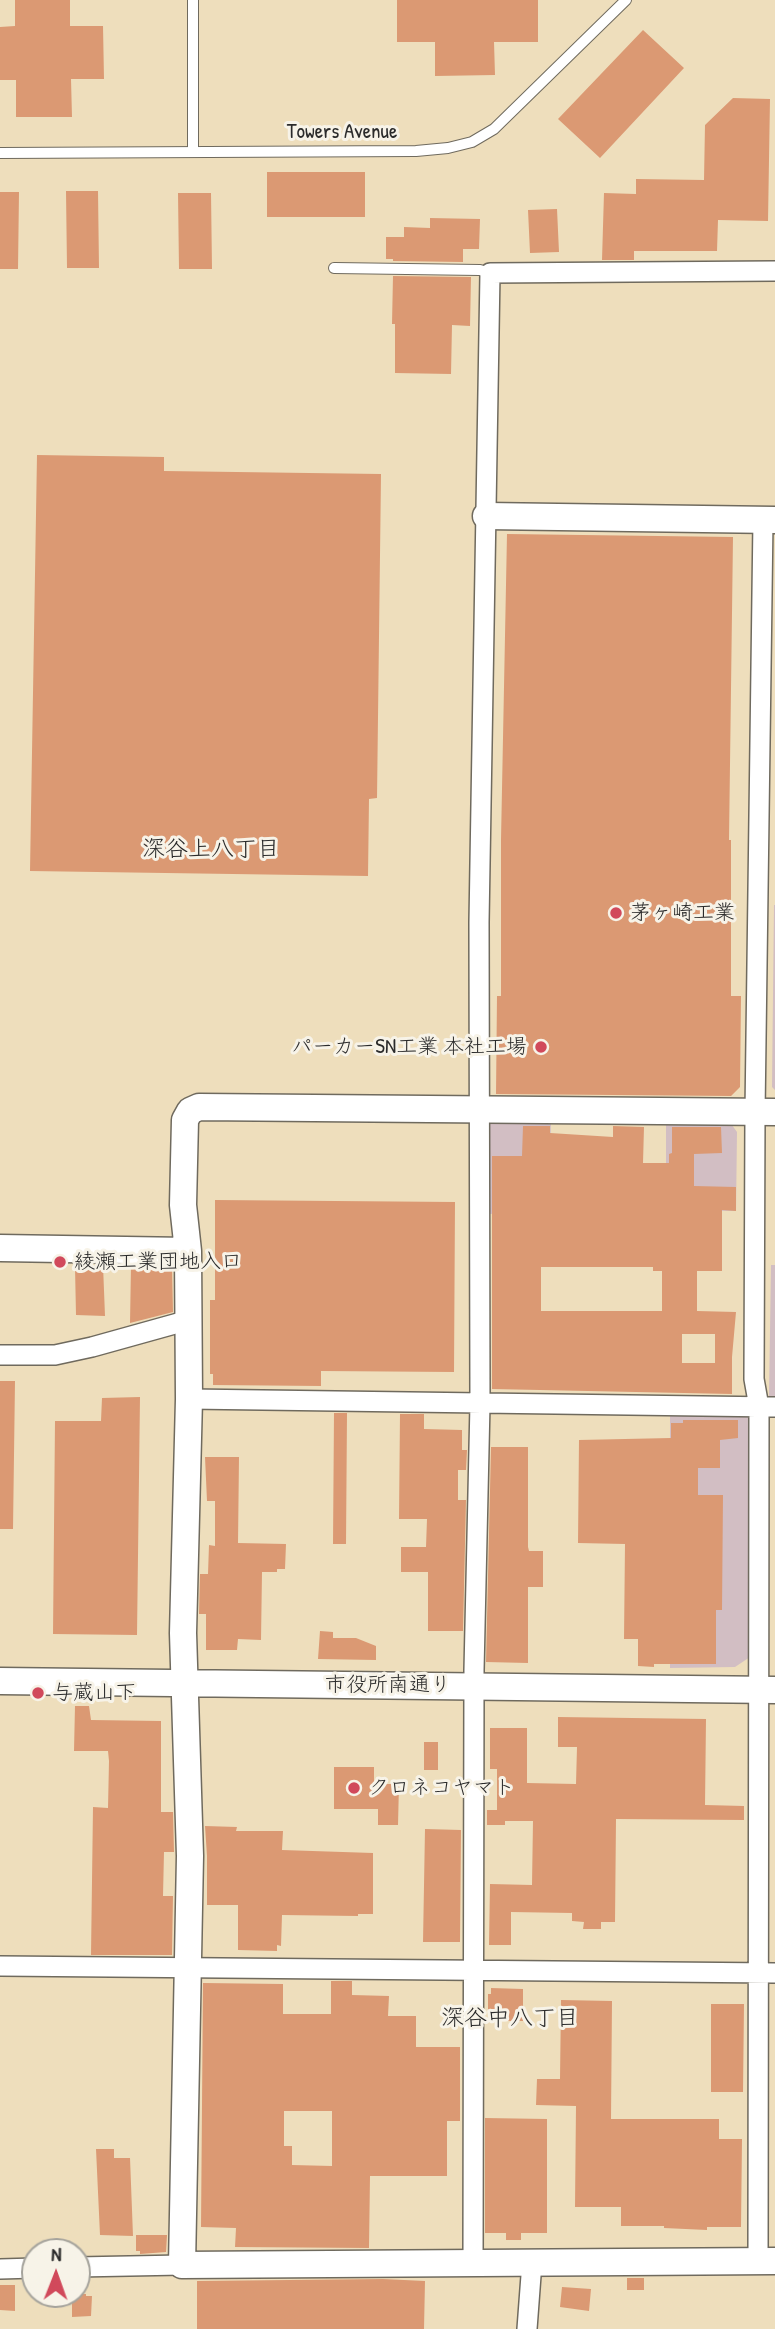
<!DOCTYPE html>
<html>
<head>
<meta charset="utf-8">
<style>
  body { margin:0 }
  #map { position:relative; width:775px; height:2329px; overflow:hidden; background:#eedebc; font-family:"Patrick Hand",sans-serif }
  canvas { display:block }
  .north { position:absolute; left:21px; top:2238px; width:70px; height:70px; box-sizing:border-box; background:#f7f3e8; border:2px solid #a5a39c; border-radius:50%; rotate:1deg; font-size:19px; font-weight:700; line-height:28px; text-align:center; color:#2b2b2b }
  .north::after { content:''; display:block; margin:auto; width:24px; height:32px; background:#d1495b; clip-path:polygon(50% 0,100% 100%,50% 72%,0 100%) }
</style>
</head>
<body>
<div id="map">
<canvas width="775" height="2329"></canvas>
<div class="north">N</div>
</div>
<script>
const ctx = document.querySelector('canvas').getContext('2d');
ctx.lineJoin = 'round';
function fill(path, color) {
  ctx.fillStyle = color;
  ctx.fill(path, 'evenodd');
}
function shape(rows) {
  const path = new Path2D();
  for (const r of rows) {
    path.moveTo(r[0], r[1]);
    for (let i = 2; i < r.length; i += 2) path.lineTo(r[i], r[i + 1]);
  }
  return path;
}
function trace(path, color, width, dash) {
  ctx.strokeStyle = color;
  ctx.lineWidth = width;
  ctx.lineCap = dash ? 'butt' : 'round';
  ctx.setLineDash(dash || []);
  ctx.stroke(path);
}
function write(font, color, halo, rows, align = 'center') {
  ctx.font = font + ' "Patrick Hand","Klee One",sans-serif';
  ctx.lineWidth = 6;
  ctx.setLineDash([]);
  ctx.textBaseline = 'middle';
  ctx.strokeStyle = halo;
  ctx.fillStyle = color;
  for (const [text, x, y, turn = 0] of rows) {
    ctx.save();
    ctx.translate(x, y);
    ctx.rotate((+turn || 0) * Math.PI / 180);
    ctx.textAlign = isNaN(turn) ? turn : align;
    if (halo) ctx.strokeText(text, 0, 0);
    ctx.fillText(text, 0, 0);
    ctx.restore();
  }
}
fill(shape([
  [774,905,775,905,775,1090,772,1087],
  [492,1120,551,1121,549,1211,490,1214,483,1211,485,1127],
  [729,1121,737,1132,736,1211,666,1210,666,1122],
  [771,1265,775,1265,775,1397,769,1397],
  [749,1415,750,1657,735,1667,670,1668,670,1416]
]), '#d2bec3');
fill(shape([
  [15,0,70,0,70,26,103,26,104,79,71,79,72,117,16,117,16,80,0,80,0,27,15,26],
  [397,0,538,0,538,42,494,42,495,75,435,76,435,42,397,42],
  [643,30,684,68,600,158,558,119],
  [733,98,770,99,768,221,718,220,717,251,634,251,634,260,602,260,604,193,636,194,636,179,704,180,705,125],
  [267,172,365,172,365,217,267,217],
  [66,191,98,191,99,268,67,268],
  [0,192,19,192,18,269,0,269],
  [178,193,211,193,212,269,179,269],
  [557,209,559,252,530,253,528,210],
  [430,218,480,219,479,249,463,249,463,262,393,261,393,259,386,259,386,237,404,237,404,227,430,228],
  [393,276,471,277,470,326,452,325,451,374,395,373,395,324,392,324],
  [37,455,164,457,164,471,381,474,377,798,369,799,368,876,30,871],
  [507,534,733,537,729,840,731,840,731,996,741,996,740,1087,731,1096,496,1094,497,996,501,996,501,840],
  [523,1126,550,1126,550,1133,613,1137,613,1126,644,1127,643,1163,669,1163,669,1154,672,1153,672,1127,721,1127,722,1153,694,1154,694,1186,736,1187,736,1211,722,1210,722,1271,697,1271,697,1311,736,1312,732,1357,732,1394,492,1389,492,1156,522,1156],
  [541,1267,653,1267,653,1271,662,1271,662,1311,541,1311],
  [682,1334,715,1334,715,1363,682,1363],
  [215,1200,455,1202,454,1372,321,1371,321,1386,213,1385,213,1374,210,1374,210,1300,215,1300],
  [103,1265,105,1316,76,1315,75,1267],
  [131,1266,172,1267,173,1312,130,1323],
  [0,1381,15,1381,13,1529,0,1529],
  [140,1397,137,1635,53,1634,55,1421,101,1421,102,1398],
  [334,1413,347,1413,346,1544,333,1544],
  [400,1414,424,1414,424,1429,462,1430,462,1450,467,1450,466,1470,458,1470,458,1500,466,1500,463,1631,428,1631,428,1572,401,1572,401,1547,426,1547,427,1519,399,1519],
  [683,1420,738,1420,738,1438,720,1440,720,1468,698,1468,698,1495,723,1495,722,1610,716,1610,716,1664,654,1664,654,1667,638,1666,638,1639,624,1639,625,1544,578,1543,579,1440,671,1438,671,1423,683,1423],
  [491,1447,528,1447,528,1547,529,1551,543,1551,543,1587,528,1587,528,1663,486,1662],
  [205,1457,239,1457,238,1543,286,1544,285,1569,277,1569,277,1572,262,1572,261,1640,238,1639,237,1650,206,1650,206,1614,199,1614,200,1574,208,1574,209,1545,215,1546,215,1501,207,1501],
  [320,1631,333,1632,333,1638,356,1638,376,1646,376,1660,318,1659],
  [75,1706,89,1706,91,1720,161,1721,161,1812,173,1812,174,1852,164,1852,163,1896,173,1896,172,1955,91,1955,93,1807,108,1808,109,1761,108,1751,74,1751],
  [558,1717,706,1719,705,1805,744,1806,744,1820,616,1819,615,1922,601,1922,601,1929,583,1929,584,1922,572,1921,572,1913,511,1912,511,1945,489,1945,490,1884,532,1885,533,1821,505,1821,505,1825,487,1825,487,1810,497,1810,497,1769,490,1769,490,1728,527,1728,527,1783,576,1784,577,1747,558,1747],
  [424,1742,438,1742,438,1770,424,1770],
  [334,1767,374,1767,374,1784,399,1784,398,1825,378,1825,378,1809,334,1809],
  [205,1826,237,1827,236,1831,283,1831,282,1850,373,1853,373,1914,358,1914,358,1916,282,1915,281,1946,277,1945,277,1951,238,1950,238,1905,207,1905,207,1856],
  [425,1829,461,1830,460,1942,423,1942],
  [331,1981,352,1981,352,1995,389,1996,388,2016,416,2016,416,2047,460,2047,460,2121,447,2121,447,2176,370,2176,369,2248,235,2247,236,2228,201,2227,203,1983,283,1984,283,2014,331,2014],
  [284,2111,332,2111,332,2166,292,2165,292,2146,284,2146],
  [491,1988,523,1989,523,2021,491,2021,491,2012,488,2012,488,1994,491,1994],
  [561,2000,612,2001,611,2119,719,2119,719,2139,742,2139,741,2227,707,2227,707,2230,664,2228,664,2226,621,2226,621,2207,575,2207,576,2106,536,2105,537,2079,560,2079],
  [711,2004,744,2004,743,2092,711,2092],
  [485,2118,547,2119,547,2233,521,2233,521,2240,506,2240,506,2233,485,2233],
  [96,2149,114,2149,114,2158,130,2158,133,2236,100,2235],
  [136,2235,167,2235,166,2252,140,2254,140,2251,136,2251],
  [627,2278,644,2278,644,2290,627,2290],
  [383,2279,425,2281,424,2329,197,2329,197,2281],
  [0,2285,15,2285,15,2311,0,2310],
  [562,2287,591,2289,589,2311,560,2307],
  [72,2294,86,2294,86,2296,92,2296,91,2316,72,2317]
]), '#db9973');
const lane = shape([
  [193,0,193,152],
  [0,153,416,151,448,148,472,142,494,129,626,0],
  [334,268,480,270,490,273]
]);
const street = shape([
  [0,1355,55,1355,92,1347,189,1320],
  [189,1399,775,1407],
  [0,1966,775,1973],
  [758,2261,759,1407,754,1379,755,1112,763,520],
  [473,2262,474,1670,480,1404,479,922,490,273,775,271],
  [77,2267,182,2265],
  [0,2269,35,2268],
  [527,2329,532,2262]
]);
const secondary = shape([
  [486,516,775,520],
  [775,1112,199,1107,190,1111,185,1120,183,1205,188,1251,189,1399,183,1633,190,1856,182,2265,775,2261],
  [0,1248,188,1251],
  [0,1681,775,1690]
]);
trace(lane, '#6f6a5e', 12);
trace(street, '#6f6a5e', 22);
trace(secondary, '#6f6a5e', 29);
trace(lane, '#fff', 10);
trace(street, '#fff', 19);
trace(secondary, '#fff', 26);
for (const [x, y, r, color] of [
  [616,913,7,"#d1495b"],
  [541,1047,7,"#d1495b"],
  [60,1262,7,"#d1495b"],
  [38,1693,7,"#d1495b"],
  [354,1788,7,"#d1495b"]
]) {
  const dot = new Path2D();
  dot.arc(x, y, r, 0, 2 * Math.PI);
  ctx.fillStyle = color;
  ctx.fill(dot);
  trace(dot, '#f7f3e8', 2.5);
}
write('21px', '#2b2b2b', '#f7f3e8', [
  ["Towers Avenue",342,132],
  ["市役所南通り",388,1685]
]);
write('21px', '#2b2b2b', '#f7f3e8', [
  ["茅ヶ崎工業",630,913],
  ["パーカーSN工業 本社工場",527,1047,"right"],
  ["綾瀬工業団地入口",74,1262],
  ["与蔵山下",52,1693],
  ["クロネコヤマト",368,1788]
], 'left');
write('23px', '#2b2b2b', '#f7f3e8', [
  ["深谷上八丁目",211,850],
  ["深谷中八丁目",510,2019]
]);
</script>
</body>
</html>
